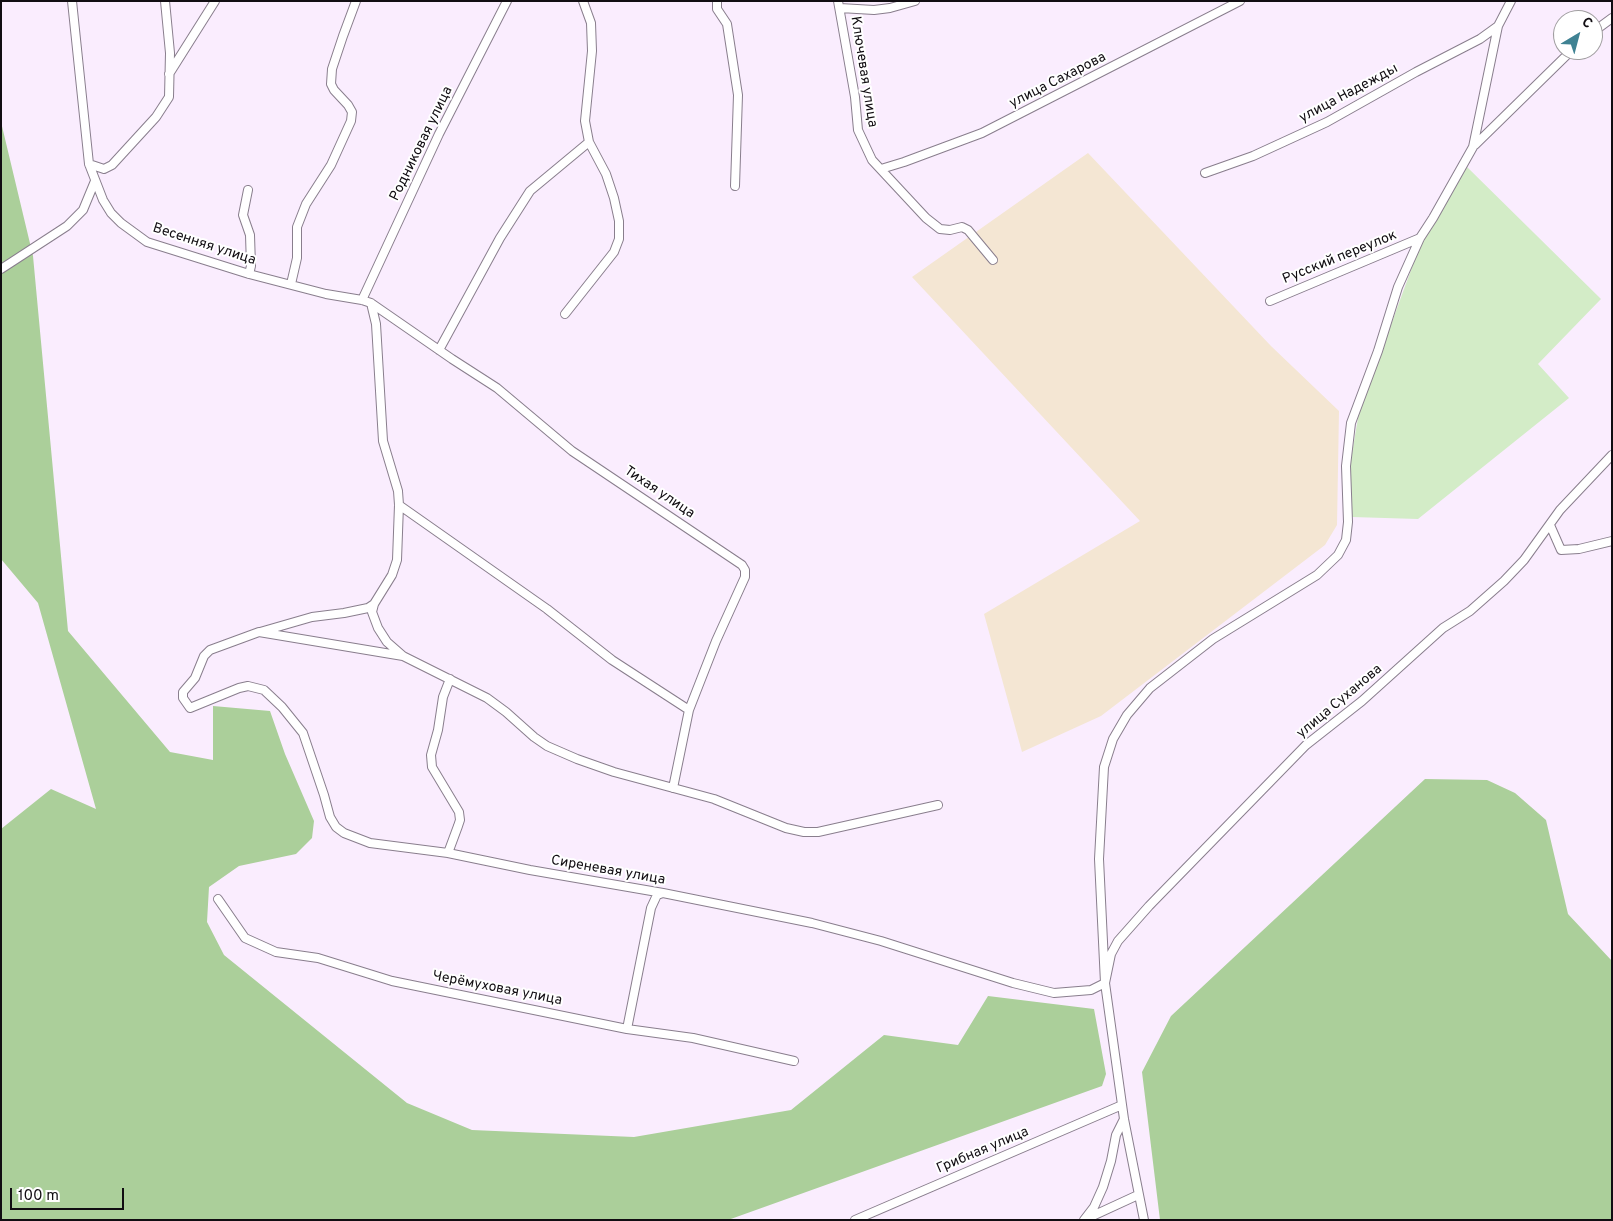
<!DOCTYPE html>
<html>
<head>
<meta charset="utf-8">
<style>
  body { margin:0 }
  #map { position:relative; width:1613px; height:1221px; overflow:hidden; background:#faedfe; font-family:Overpass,sans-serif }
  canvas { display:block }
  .frame { position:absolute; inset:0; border:2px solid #110d12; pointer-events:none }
  .north { position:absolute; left:1553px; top:10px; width:50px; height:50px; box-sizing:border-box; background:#fff; border:1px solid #a09ea0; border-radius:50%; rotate:37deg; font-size:14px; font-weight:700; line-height:20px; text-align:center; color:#110d12 }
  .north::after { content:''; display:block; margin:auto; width:18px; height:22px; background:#3f8293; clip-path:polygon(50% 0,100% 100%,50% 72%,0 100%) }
  .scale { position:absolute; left:10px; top:1188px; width:114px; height:22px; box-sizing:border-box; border:2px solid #110d12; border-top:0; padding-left:6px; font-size:15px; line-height:18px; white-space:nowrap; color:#110d12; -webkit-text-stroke:4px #fff; paint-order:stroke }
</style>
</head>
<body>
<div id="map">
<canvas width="1613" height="1221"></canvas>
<div class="frame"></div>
<div class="north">С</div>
<div class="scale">100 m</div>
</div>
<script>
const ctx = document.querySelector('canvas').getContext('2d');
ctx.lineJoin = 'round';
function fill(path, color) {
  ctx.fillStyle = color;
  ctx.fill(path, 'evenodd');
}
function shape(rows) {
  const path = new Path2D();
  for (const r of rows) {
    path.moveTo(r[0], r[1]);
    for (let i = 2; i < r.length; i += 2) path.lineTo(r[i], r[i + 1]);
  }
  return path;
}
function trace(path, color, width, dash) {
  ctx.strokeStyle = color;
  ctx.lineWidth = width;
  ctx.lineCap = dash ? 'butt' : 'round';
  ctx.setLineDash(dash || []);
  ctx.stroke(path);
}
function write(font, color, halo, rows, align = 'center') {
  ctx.font = font + ' Overpass,sans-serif';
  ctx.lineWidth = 4;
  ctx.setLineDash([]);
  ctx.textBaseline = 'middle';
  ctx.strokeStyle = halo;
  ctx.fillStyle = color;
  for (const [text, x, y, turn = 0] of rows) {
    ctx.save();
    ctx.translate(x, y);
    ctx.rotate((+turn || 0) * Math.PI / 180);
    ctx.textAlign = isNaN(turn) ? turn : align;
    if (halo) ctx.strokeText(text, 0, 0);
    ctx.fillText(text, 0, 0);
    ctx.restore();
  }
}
fill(shape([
  [1088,153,1271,346,1339,411,1337,525,1325,545,1101,716,1022,752,984,614,1140,521,912,277]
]), '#f4e6d3');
fill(shape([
  [1465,165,1601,299,1538,364,1569,398,1418,519,1352,517,1350,465,1359,412,1422,240]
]), '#d3ecc7');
fill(shape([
  [1,122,33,256,68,631,170,752,213,760,213,706,270,711,285,754,314,821,312,838,296,854,239,866,209,887,207,922,224,955,407,1103,472,1130,634,1137,791,1110,884,1035,958,1045,988,996,1094,1009,1106,1074,1102,1086,728,1220,1,1220,1,829,51,789,96,809,38,603,1,559],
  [1425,779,1487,780,1515,793,1546,820,1568,914,1612,961,1612,1220,1160,1220,1142,1072,1171,1016]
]), '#abcf9a');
const street = shape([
  [72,1,89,164,103,200,111,213,121,223,147,242,249,274,326,294,362,300,371,303,452,359,497,388,572,451,742,565,745,570,745,577,716,641,689,710,673,788],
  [717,1,717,9,727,24,738,95,735,186],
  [838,1,855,97,858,130,872,160,926,218,940,229,950,230,962,227,968,230,993,260],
  [840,8,874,10,890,8,915,1],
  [1593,32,1612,18],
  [169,74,215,1],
  [1475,145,1572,50],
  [89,164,104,169,112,165,156,117,169,97,170,53,165,1],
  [881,169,904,162,982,133,1240,1],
  [1205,173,1253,156,1327,122,1416,72,1480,39,1498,26],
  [248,190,243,215,250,235,251,266,249,274],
  [1,269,67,226,83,210,95,181],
  [291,284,297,258,297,227,306,204,331,165,351,121,352,112,348,105,334,90,331,84,332,69,343,36,356,1],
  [362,300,439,134,507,1],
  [1270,301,1420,238],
  [371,303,376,324,383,441,398,491,399,505,397,560,392,575,374,604,372,612,378,628,387,642,403,656,487,698,506,712,534,737,547,746,577,759,614,772,714,799,786,828,804,832,818,832,938,805],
  [565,314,614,252,619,239,619,221,614,198,606,174,589,142,585,121,592,51,591,23,583,1],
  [439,350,500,238,530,191,589,142],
  [399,505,547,609,612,660,689,710],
  [1550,525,1561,550,1579,549,1612,541],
  [260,632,312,617,344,613,368,608,374,604],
  [403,656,259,632,210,650,204,656,195,678,183,692,183,698,190,708,239,688,248,686,264,690,282,707,303,733,324,795,330,817,336,827,344,833,370,843,448,853,530,870,663,893,812,923,881,941,1013,983,1054,993,1091,990,1105,983,1111,954,1118,941,1149,906,1306,745,1362,701,1443,628,1470,611,1504,581,1524,560,1560,510,1612,455],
  [448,853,458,826,460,820,459,812,432,767,431,755,438,730,443,697,450,679],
  [218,899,245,938,276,952,318,958,392,981,627,1029,693,1038,794,1061],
  [627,1029,651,908,657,895,663,893],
  [1086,1219,1138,1195],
  [855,1220,1122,1105],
  [1084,1220,1094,1207,1103,1187,1111,1161,1116,1135,1124,1119],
  [1144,1220,1124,1119,1105,983,1099,859,1104,767,1113,739,1127,715,1150,688,1213,639,1317,575,1338,555,1346,540,1348,522,1346,466,1351,423,1378,351,1398,287,1420,238,1433,218,1473,147,1498,26,1511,1]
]);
trace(street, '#897e8d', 10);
trace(street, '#fff', 8);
write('14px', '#110d12', '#fff', [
  ["Ключевая улица",863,72,81],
  ["улица Сахарова",1058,81,-27],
  ["улица Надежды",1349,94,-28],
  ["Родниковая улица",422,144,-64],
  ["Весенняя улица",204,245,18],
  ["Русский переулок",1340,258,-22],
  ["Тихая улица",659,493,34],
  ["улица Суханова",1340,702,-40],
  ["Сиреневая улица",608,871,10],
  ["Черёмуховая улица",497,989,11],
  ["Грибная улица",983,1151,-23]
]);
</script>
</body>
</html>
